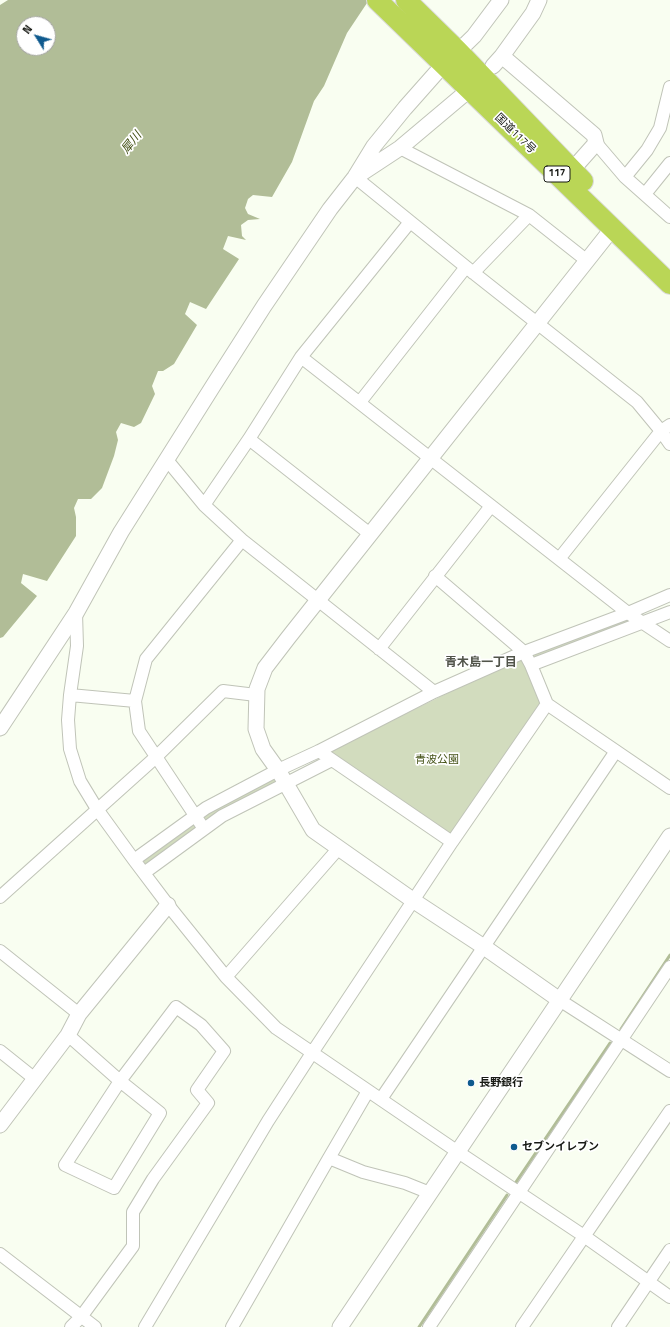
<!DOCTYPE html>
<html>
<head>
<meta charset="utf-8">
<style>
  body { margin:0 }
  #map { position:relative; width:670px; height:1327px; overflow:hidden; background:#f9fef1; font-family:"Titillium Web",sans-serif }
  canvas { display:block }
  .north { position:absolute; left:16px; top:16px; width:40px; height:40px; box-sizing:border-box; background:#fff; border:1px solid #a3a3a1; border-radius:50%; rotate:307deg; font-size:11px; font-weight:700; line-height:16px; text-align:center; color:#181a15 }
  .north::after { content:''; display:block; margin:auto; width:14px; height:18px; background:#0f5a8e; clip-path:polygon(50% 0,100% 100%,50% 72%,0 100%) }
</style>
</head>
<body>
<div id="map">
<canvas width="670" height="1327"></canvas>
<div class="north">N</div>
</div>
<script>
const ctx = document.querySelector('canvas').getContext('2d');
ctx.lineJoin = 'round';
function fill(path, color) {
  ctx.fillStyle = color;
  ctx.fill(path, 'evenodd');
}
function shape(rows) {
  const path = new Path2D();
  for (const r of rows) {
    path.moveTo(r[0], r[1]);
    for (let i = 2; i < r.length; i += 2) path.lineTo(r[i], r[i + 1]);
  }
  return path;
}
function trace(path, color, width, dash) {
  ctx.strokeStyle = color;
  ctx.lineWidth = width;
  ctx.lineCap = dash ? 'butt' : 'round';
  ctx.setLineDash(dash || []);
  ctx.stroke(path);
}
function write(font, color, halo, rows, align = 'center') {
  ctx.font = font + ' "Titillium Web","Noto Sans JP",sans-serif';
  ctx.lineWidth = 3.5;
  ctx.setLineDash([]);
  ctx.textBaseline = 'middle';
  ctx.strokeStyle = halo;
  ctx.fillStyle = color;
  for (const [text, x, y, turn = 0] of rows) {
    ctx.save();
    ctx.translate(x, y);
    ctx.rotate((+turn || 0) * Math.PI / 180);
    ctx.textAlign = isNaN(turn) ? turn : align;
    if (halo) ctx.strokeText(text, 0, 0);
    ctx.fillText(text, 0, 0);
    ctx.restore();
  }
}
fill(shape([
  [623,617,627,620,627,623,537,660,534,656,535,653],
  [523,658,545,707,449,835,329,752,494,670],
  [273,776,277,782,207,820,204,818,203,816],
  [192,822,197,830,148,865,145,865,143,861,144,858]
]), '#d2dcbe');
fill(shape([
  [8,0,369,0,347,33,324,86,314,101,292,162,272,197,253,195,248,199,245,208,248,214,260,219,248,220,241,225,242,236,246,240,228,236,223,249,239,259,206,309,190,302,185,314,197,325,174,364,163,371,158,371,152,386,155,394,141,423,134,427,121,423,116,432,118,440,114,456,102,488,91,499,78,499,74,508,76,517,76,536,47,581,23,574,21,583,37,596,3,637,0,638,0,5],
  [24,24,48,24,48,48,24,48]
]), '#b1bd97');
trace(shape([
  [621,1029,670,955],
  [516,1182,610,1043],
  [419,1327,507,1195]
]), '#b1bd97', 3);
const minor = shape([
  [596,143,625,177,670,217],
  [400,148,529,215,586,260],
  [355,177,466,267,637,402,661,431,670,444],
  [625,177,647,150,660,128,670,87],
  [645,194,670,163],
  [473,273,529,215],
  [301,357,628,613,670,641],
  [360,402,466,267],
  [249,439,370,534],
  [167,460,204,505,242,540,434,692],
  [204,505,249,439,301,357,410,222],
  [559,559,661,431,670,425],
  [435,576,524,652,531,665,547,704,670,788],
  [76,613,77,646,70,695,68,720,70,749,80,781,97,809,134,860,168,905,226,977,276,1028,458,1152,584,1236,670,1297],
  [379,649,491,506],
  [531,665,670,612],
  [70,695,135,701],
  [319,751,452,842,547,704],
  [204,829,139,731,135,701,146,659,242,540],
  [134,860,206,808,278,770,319,751,434,692,524,652,628,613,670,595],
  [144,873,222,816,332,760],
  [0,897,156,757,223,691,256,695],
  [0,951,79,1014],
  [226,977,338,849],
  [561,1001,670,1071],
  [68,1035,120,1081,160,1113,114,1188,65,1165,120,1081,176,1007,201,1025,224,1051,197,1090,208,1103,153,1179,133,1212,133,1246,81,1317,71,1327],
  [0,1051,35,1079],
  [368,1091,329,1158,363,1172,405,1183,430,1193],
  [381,1099,616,751],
  [0,1254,95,1327],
  [145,1327,268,1121,312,1053,452,842],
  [232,1327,329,1158],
  [429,1327,670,967],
  [522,1327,670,1111],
  [618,1327,670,1250]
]);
const tertiary = shape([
  [502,56,533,13,539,0],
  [493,66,502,56,594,135,596,143,572,170],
  [359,175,400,148,463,95],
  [0,728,76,613,121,532,213,386,264,306,330,209,355,177,374,146,405,108,436,73,474,36,501,0],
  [561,1001,484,947,414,901,313,830,278,770,263,749,256,729,257,689,265,668,288,638,612,229],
  [0,1125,68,1035,79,1014,168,905],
  [340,1327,670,836]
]);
const trunk = shape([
  [377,0,670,284],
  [406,0,458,51,583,181]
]);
trace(minor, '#c0c4b8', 14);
trace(tertiary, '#c0c4b8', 17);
trace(trunk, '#dadada', 22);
trace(minor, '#fff', 12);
trace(tertiary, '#fff', 15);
trace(trunk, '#bad656', 20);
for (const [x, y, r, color] of [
  [471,1083,4,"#0f5a8e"],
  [514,1147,4,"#0f5a8e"]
]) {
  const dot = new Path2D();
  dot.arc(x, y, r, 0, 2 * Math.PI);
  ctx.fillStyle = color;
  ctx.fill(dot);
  trace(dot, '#fff', 1.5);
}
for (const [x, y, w] of [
  [557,174,26]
]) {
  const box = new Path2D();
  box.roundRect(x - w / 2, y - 8, w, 16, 3);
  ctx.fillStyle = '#fff';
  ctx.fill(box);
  trace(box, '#181a15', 1);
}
write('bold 10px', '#181a15', null, [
  ["117",557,174]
]);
write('11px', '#181a15', '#fff', [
  ["国道117号",515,134,44]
]);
write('11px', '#465419', '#fff', [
  ["青波公園",437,760]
]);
write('bold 11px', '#181a15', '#fff', [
  ["長野銀行",479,1083],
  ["セブンイレブン",522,1147]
], 'left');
write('italic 12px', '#414f13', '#fff', [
  ["犀川",132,143,-51]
]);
write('bold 12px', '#51544a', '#fff', [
  ["青木島一丁目",481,663]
]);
</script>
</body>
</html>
